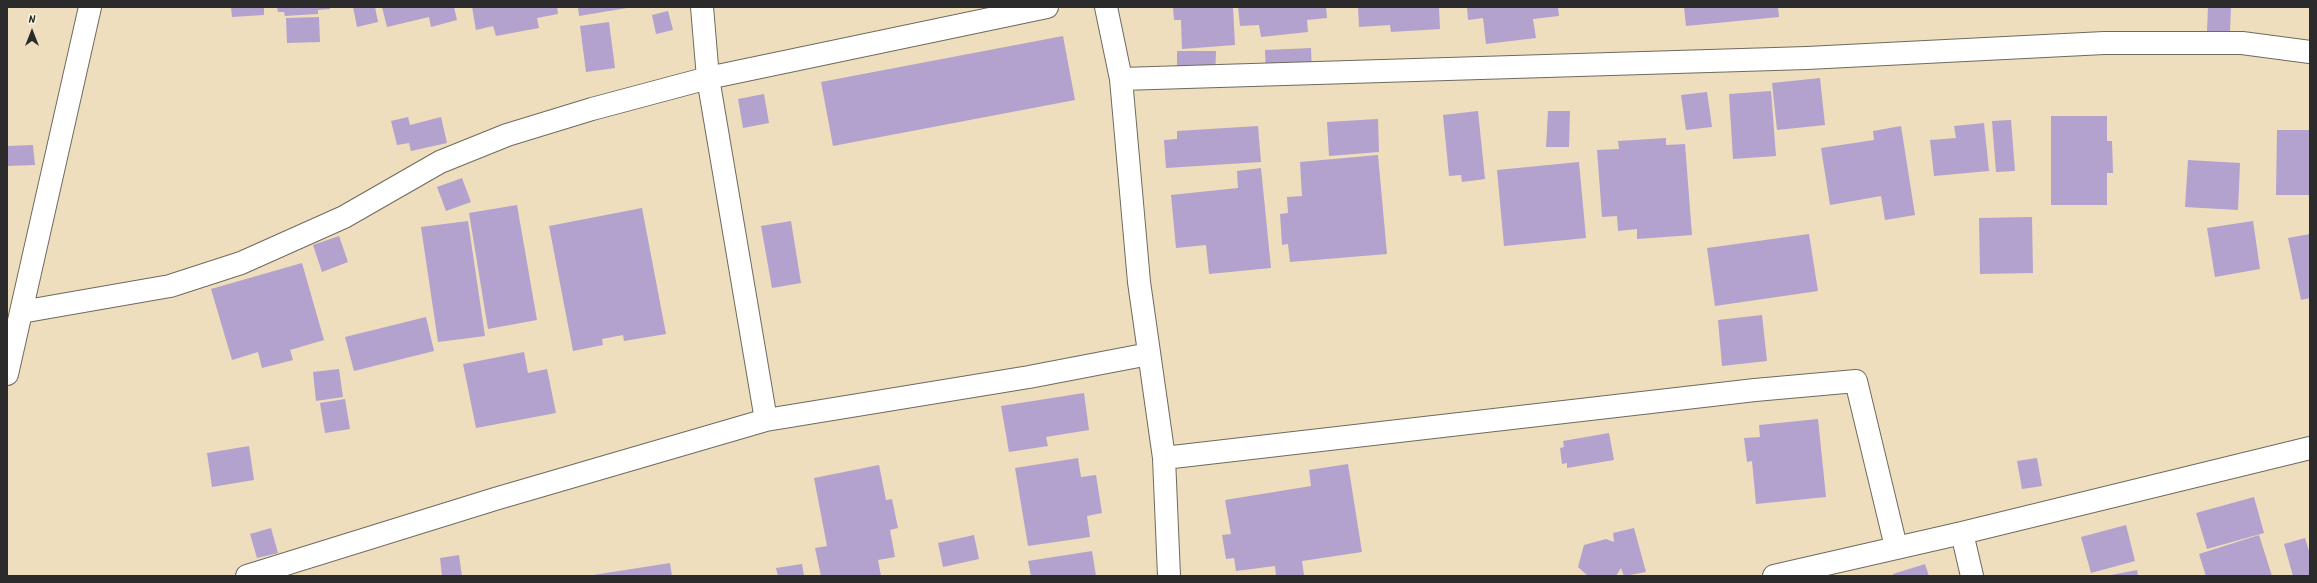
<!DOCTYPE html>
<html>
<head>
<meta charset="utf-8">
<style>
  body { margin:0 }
  #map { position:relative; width:2317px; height:583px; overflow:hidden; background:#eedebd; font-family:Kalam,sans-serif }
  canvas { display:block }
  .frame { position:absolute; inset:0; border:8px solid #2b2b2b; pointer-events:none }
  .north { position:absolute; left:12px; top:12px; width:40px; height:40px; -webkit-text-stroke:3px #fcf5e5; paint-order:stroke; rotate:0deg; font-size:11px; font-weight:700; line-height:16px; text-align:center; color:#2b2b2b }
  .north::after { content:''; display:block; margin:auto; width:14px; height:18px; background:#2b2b2b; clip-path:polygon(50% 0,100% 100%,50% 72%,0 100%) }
</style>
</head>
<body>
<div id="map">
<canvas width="2317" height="583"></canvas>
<div class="frame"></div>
<div class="north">N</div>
</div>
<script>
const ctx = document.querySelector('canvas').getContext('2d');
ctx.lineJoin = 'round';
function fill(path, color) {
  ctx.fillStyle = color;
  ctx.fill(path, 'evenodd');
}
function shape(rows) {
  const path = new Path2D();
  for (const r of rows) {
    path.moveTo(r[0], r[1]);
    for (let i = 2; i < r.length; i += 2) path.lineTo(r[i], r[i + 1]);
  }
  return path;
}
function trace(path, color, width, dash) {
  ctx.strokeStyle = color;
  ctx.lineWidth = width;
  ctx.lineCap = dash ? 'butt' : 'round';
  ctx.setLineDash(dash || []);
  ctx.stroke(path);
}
fill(shape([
  [231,7,264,7,264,15,232,17],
  [277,7,330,7,330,9,318,10,318,14,285,16,284,12,278,12],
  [353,7,375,7,378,22,357,27],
  [382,7,454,7,457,20,431,27,429,17,387,27],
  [472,7,557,7,558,14,537,18,539,28,496,36,493,26,476,30],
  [578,7,627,7,627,8,579,16],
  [1173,7,1233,7,1235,45,1182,49,1181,20,1174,20],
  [1238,7,1326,7,1327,18,1307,20,1308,32,1261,37,1259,25,1240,26],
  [1358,7,1439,7,1440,29,1391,32,1390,25,1359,27],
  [1467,7,1558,7,1559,16,1533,19,1536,38,1486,44,1483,18,1468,20],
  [1684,7,1778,7,1779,17,1686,26],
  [2208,7,2231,7,2230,31,2207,31],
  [668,11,673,30,656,34,652,15],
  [319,17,320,42,287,43,286,18],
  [609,22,615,68,586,72,580,26],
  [1063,36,1075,100,833,146,821,82],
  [1311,48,1312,74,1266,76,1265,50],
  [1177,51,1216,51,1215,80,1177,79],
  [1820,78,1825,125,1777,130,1772,83],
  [1771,91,1776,156,1733,159,1729,94],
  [1707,92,1712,127,1686,130,1681,95],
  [764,94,769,123,743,128,738,99],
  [1478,111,1485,179,1462,182,1461,175,1449,176,1443,115],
  [1548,111,1570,111,1569,147,1546,147],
  [2051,116,2107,116,2107,141,2112,141,2113,173,2107,173,2107,205,2051,205],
  [408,117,410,125,441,117,447,143,411,151,409,143,397,145,391,121],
  [1378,119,1379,152,1329,156,1327,122],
  [2011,120,2015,171,1996,172,1992,121],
  [1984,123,1989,171,1934,176,1930,140,1956,138,1954,126],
  [1258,126,1261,162,1166,168,1164,140,1177,139,1177,131],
  [1901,126,1915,215,1885,220,1881,196,1830,205,1821,148,1874,140,1873,131],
  [2277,130,2310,130,2310,195,2276,195],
  [1666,138,1666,145,1685,144,1692,235,1637,239,1637,229,1618,231,1617,216,1602,217,1597,150,1619,149,1618,141],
  [33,145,35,165,7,166,7,146],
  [1378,155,1387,254,1290,262,1288,244,1282,245,1280,214,1288,213,1287,197,1302,196,1300,162],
  [2188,160,2240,163,2238,210,2185,207],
  [1579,162,1586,238,1504,246,1497,170],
  [1261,168,1271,268,1209,274,1206,245,1176,248,1171,195,1238,188,1237,171],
  [462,178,471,202,446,211,437,187],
  [517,205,537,320,488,329,469,213],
  [642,208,666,334,624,341,623,335,602,339,603,345,573,351,549,226],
  [2032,217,2033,273,1980,274,1979,218],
  [468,221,485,336,438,342,421,227],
  [791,221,801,283,772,288,761,226],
  [2253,221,2260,269,2215,277,2207,228],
  [1809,234,1818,291,1715,306,1707,248],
  [2310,234,2310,298,2301,300,2288,238],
  [339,236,348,262,322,272,313,245],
  [302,263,324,340,290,350,293,360,262,368,258,352,232,360,211,289],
  [1762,315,1767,361,1722,366,1718,320],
  [426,317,434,351,354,371,345,337],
  [524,352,528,373,547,369,556,413,476,428,463,364],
  [339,369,343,397,316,401,313,372],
  [1084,393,1089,430,1046,437,1048,446,1009,452,1001,406],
  [345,399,350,429,325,433,320,403],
  [1818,419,1826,497,1756,504,1752,461,1747,462,1744,438,1760,437,1759,425],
  [1609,433,1614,460,1567,468,1567,463,1562,464,1560,448,1564,447,1563,441],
  [249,446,254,480,212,487,207,453],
  [1078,458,1081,477,1096,475,1102,513,1087,516,1090,537,1028,546,1015,468],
  [2037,458,2042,486,2022,489,2017,461],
  [1348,464,1362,552,1302,561,1304,575,1276,576,1275,566,1236,571,1234,558,1226,559,1222,535,1231,534,1225,500,1311,486,1309,470],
  [879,465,886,500,892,499,898,528,890,530,895,557,878,560,881,576,821,576,815,548,827,546,814,478],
  [2254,497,2264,533,2207,549,2196,513],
  [2126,525,2135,561,2091,573,2081,537],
  [271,528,278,553,257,558,250,534],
  [1634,528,1646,572,1624,576,1621,568,1616,576,1588,576,1578,567,1584,545,1606,539,1614,542,1613,533],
  [974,535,979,559,943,567,938,543],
  [2259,535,2272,576,2206,576,2199,554],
  [2305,538,2310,554,2310,576,2293,576,2284,544],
  [1092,551,1096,576,1031,576,1028,561],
  [459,555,462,576,442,576,440,558],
  [670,563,672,576,593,576,593,575],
  [802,564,804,576,778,576,776,568],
  [1925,564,1929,576,1893,576,1893,574],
  [2137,570,2138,576,2111,576,2111,575]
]), '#b2a2cd');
const minor = shape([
  [702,7,708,78,766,420],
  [1106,7,1121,79,1139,282,1164,458,1169,576],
  [1121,79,1807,58,2104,43,2242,43,2310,52],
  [21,312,170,286,241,263,344,217,440,162,507,135,592,109,708,78,1047,7],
  [7,374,90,7],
  [1164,458,1755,390,1856,381,1896,547],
  [1962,533,1972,576],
  [247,576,495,499,766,420,1029,377,1149,354],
  [1774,576,1962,533,2310,448]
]);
trace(minor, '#6f6a5e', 24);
trace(minor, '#fff', 22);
</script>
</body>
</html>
